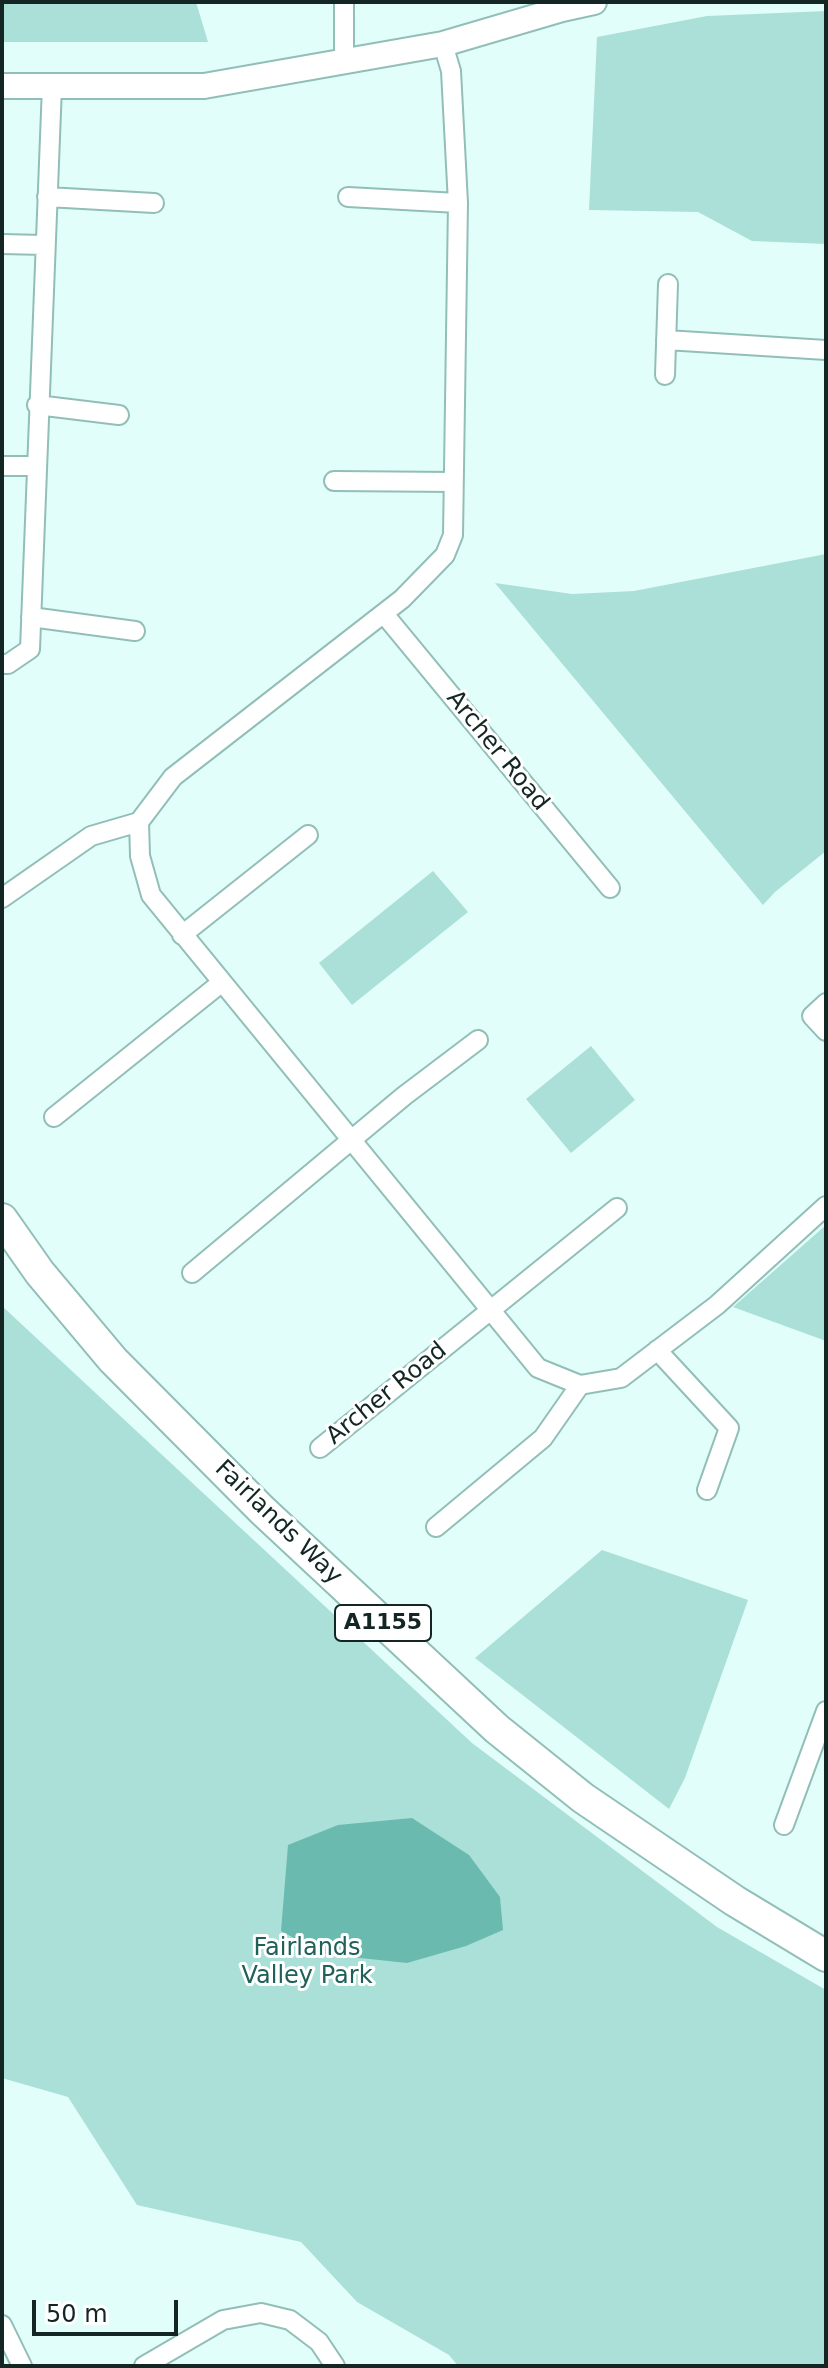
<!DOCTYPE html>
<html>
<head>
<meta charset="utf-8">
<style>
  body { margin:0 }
  #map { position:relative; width:828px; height:2368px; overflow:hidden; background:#e2fefa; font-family:"DejaVu Sans",sans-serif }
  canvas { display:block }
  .frame { position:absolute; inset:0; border:4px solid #132623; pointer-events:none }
  .scale { position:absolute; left:32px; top:2300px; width:146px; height:36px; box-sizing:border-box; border:4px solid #132623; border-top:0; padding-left:10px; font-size:24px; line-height:28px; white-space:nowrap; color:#132623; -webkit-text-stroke:6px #fff; paint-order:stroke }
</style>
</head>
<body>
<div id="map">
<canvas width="828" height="2368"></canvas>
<div class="frame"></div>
<div class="scale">50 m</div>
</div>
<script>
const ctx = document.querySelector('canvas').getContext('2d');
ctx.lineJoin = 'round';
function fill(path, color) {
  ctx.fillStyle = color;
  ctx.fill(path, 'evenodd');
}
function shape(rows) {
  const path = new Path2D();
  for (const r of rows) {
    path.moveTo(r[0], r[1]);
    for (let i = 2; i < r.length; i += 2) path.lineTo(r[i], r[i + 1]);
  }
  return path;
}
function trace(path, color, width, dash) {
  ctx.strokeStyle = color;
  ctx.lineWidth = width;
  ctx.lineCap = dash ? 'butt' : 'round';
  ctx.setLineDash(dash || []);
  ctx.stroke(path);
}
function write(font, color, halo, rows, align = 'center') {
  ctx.font = font + ' "DejaVu Sans",sans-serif';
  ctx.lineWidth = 6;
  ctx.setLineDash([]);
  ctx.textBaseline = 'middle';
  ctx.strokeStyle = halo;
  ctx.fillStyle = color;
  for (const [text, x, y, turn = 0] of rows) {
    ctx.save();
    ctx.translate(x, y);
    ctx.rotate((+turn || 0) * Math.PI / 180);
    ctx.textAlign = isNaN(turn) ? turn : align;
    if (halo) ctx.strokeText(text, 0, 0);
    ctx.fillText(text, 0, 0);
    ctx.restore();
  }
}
fill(shape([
  [2,2,196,2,208,42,2,42],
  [826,11,826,244,752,241,698,212,589,210,597,37,707,16],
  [826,554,826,851,775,892,763,905,495,583,572,594,634,591],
  [433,871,468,912,352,1005,319,963],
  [591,1046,635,1100,571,1153,526,1099],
  [826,1225,826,1341,733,1307],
  [2,1306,472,1743,717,1927,826,1990,826,2366,458,2366,449,2355,357,2302,301,2242,137,2205,68,2097,2,2078],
  [602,1550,748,1600,685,1778,669,1809,475,1658]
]), '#aae0d8');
fill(shape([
  [412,1818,469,1855,500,1897,503,1930,466,1946,407,1963,323,1954,281,1931,288,1845,338,1825]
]), '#6abab0');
const minor = shape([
  [443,44,451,71,458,203,453,535,445,555,402,599,173,777,139,822,140,856,151,895,538,1368,580,1385,621,1378,717,1305,826,1206],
  [344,63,344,2],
  [47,197,154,203],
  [348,197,458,203],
  [2,244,44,245],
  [666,340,826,350],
  [665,375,668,284],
  [37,405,119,415],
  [2,466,36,466],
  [334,481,453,482],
  [384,614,610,888],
  [31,617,135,631],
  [2,664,8,664,30,649,52,86],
  [2,898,91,836,139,822],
  [182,935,308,835],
  [826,1003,812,1016,826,1031],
  [54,1117,221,983],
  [192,1273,404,1096,478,1040],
  [657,1350,729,1428,707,1490],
  [320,1448,617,1208],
  [436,1527,543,1438,580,1385],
  [784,1825,826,1711],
  [2,2325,22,2366],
  [144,2366,223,2320,261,2313,290,2320,319,2342,335,2366]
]);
const tertiary = shape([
  [2,86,204,86,443,44,562,9,594,2]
]);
const primary = shape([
  [2,1219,40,1273,113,1360,262,1510,497,1729,583,1798,735,1901,826,1956]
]);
trace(minor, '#91bfb8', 22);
trace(tertiary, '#91bfb8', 28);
trace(primary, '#91bfb8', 34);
trace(minor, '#fff', 18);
trace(tertiary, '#fff', 24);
trace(primary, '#fff', 30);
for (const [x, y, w] of [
  [383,1623,96]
]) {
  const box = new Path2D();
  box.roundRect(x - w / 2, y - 18, w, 36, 6);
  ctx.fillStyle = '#fff';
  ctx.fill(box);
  trace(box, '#132623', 2);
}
write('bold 22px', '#132623', null, [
  ["A1155",383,1623]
]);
write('24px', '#132623', '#fff', [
  ["Archer Road",497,751,51],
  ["Archer Road",387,1394,-39],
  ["Fairlands Way",278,1523,44]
]);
write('24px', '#1f6059', '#fff', [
  ["Fairlands",307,1949],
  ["Valley Park",307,1977]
]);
</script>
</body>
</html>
